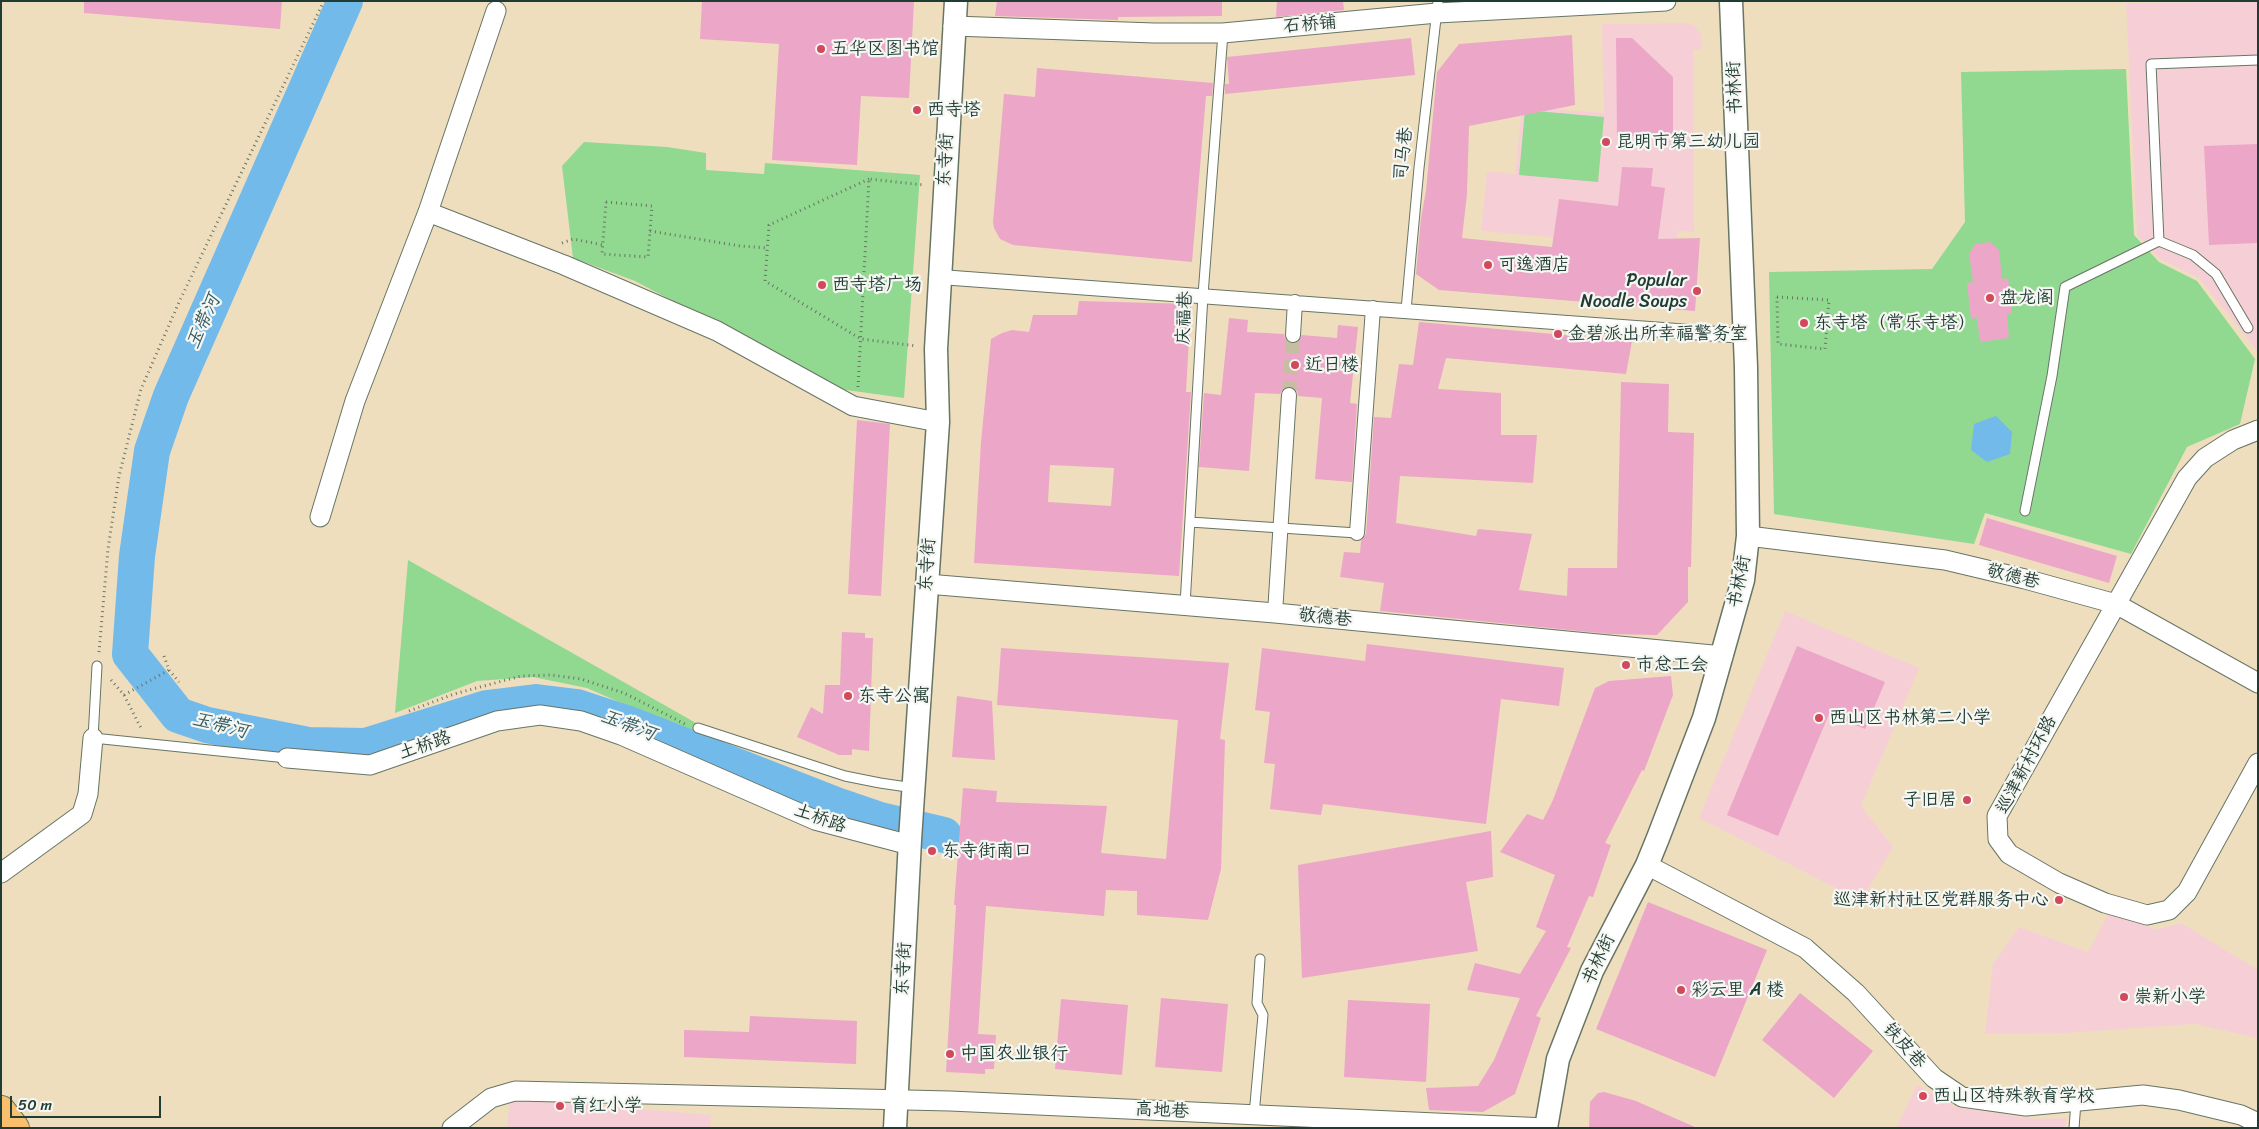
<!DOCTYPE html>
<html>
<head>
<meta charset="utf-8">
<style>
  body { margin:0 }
  #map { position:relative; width:2259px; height:1129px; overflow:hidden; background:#eedebe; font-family:Sriracha,sans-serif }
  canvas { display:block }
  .frame { position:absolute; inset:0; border:2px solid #1f3d34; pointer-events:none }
  .scale { position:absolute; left:10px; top:1096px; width:151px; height:22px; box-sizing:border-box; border:2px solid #1f3d34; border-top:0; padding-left:6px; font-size:15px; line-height:18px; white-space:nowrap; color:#1f3d34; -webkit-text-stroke:4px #f6f6f2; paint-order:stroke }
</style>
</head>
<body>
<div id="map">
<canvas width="2259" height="1129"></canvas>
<div class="frame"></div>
<div class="scale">50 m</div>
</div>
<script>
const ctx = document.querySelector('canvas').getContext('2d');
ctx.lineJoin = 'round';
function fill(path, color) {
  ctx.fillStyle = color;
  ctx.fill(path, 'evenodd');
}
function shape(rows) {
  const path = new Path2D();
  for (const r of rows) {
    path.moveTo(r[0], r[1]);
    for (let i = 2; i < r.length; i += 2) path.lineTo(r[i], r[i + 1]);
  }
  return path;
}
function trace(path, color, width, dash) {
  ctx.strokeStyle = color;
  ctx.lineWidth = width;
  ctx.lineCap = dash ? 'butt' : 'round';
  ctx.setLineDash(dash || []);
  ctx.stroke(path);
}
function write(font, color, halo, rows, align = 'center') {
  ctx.font = font + ' Sriracha,"LXGW WenKai TC",sans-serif';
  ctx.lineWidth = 4.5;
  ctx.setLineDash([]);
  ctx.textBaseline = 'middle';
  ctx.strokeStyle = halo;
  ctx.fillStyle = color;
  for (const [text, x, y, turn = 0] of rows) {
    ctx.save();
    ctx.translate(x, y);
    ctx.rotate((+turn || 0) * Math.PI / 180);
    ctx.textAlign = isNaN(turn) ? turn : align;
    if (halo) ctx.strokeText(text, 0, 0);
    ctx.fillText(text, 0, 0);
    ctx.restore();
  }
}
fill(shape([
  [2258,2,2258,352,2199,278,2161,260,2137,235,2126,3],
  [1686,23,1695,26,1701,35,1701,49,1693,50,1694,232,1678,231,1675,248,1481,231,1487,171,1515,174,1522,107,1604,113,1602,24],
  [1785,611,1919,668,1861,806,1893,847,1861,901,1699,818],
  [2111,909,2156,930,2181,923,2258,970,2258,1038,2195,1024,2064,1033,1985,1034,1993,964,2019,927,2088,952],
  [1917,1085,1954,1107,2036,1119,2066,1118,2065,1128,1896,1128],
  [510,1098,711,1115,710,1128,507,1128]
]), '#f6cfd6');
fill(shape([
  [2126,69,2134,235,2159,262,2197,281,2255,359,2240,424,2187,447,2131,554,1985,513,1974,544,1774,514,1769,272,1932,269,1965,222,1961,72],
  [1525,110,1604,117,1598,182,1519,175],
  [584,142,667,147,706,153,706,170,764,174,765,163,920,175,904,398,839,389,635,281,573,258,562,166],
  [408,560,726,740,721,747,587,688,533,677,477,681,395,713]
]), '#91d891');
fill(shape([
  [1996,416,2012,432,2010,454,1987,462,1971,450,1974,424]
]), '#72baea');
trace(shape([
  [345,1,171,396,152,451,137,556,130,654,178,715,207,725,308,745,366,746,487,708,536,702,577,707,626,723,836,805,880,820,944,835]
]), '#72baea', 36);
fill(shape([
  [84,1,282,1,280,29,84,13],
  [702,1,914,1,909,98,861,96,857,165,772,160,779,44,700,39],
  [997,1,1222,1,1222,16,1118,17,1118,20,995,16],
  [1277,1,1343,1,1344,10,1276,17],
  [1572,35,1575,105,1469,126,1467,194,1462,238,1552,247,1559,199,1618,206,1622,167,1653,168,1651,186,1665,188,1658,239,1700,238,1695,311,1439,290,1416,274,1421,218,1426,191,1437,72,1459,44],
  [1411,38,1415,75,1225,94,1225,84,1229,84,1227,57],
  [1616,38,1632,38,1673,77,1673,136,1617,136],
  [1037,68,1213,83,1212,96,1206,96,1192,262,1013,245,1000,239,994,228,993,222,1004,94,1035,97],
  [2258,144,2258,243,2209,245,2204,146],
  [1990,242,1999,250,2002,279,2008,278,2012,313,2007,314,2009,338,1980,342,1977,318,1971,319,1967,283,1973,282,1969,253,1976,244],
  [1079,301,1191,304,1186,392,1191,392,1179,576,974,563,981,442,991,339,1002,333,1012,330,1029,332,1033,315,1077,315],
  [1050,465,1114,468,1111,506,1048,502],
  [1229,318,1248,320,1247,332,1284,334,1285,339,1292,344,1297,343,1302,335,1337,338,1338,325,1358,327,1350,403,1357,404,1352,482,1315,479,1322,398,1298,396,1297,391,1290,386,1285,387,1280,394,1255,393,1249,471,1199,467,1204,393,1221,395],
  [1419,322,1632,341,1626,374,1446,358,1438,389,1501,393,1501,435,1537,435,1533,483,1400,476,1396,523,1476,536,1478,529,1532,534,1519,590,1567,596,1568,568,1617,568,1621,382,1669,384,1668,432,1694,433,1691,567,1688,567,1688,602,1657,635,1609,634,1380,611,1384,583,1340,577,1344,552,1360,553,1361,541,1366,534,1374,417,1391,418,1399,364,1413,365],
  [857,420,890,424,881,596,848,594],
  [1987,518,2117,556,2109,583,1979,545],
  [842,632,865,633,865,638,873,638,869,751,852,749,852,755,839,755,797,737,811,707,823,714,825,685,840,685],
  [1367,644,1564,668,1559,706,1501,699,1486,824,1323,804,1321,815,1270,809,1275,764,1264,763,1270,712,1255,710,1262,648,1365,661],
  [1797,646,1885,682,1865,729,1829,714,1778,836,1727,815],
  [1001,648,1229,663,1220,739,1225,740,1221,869,1208,920,1137,915,1137,891,1106,890,1104,916,986,906,978,1034,996,1035,994,1069,985,1069,985,1074,946,1072,956,905,954,905,963,788,997,791,996,802,1107,806,1101,853,1166,859,1178,720,997,705],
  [1671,676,1673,695,1644,771,1642,770,1605,843,1611,845,1593,897,1589,896,1567,947,1571,948,1536,1016,1541,1018,1515,1094,1483,1112,1429,1110,1426,1088,1478,1086,1494,1060,1520,998,1467,990,1475,963,1520,974,1546,931,1536,927,1555,875,1500,852,1527,814,1543,820,1553,800,1595,688,1609,681],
  [957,696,992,701,995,760,952,757],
  [1491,831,1493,877,1466,882,1478,951,1302,978,1298,865],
  [1648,902,1767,950,1715,1077,1596,1029],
  [1800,993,1873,1051,1834,1098,1762,1040],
  [1161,998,1228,1004,1222,1072,1155,1067],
  [1061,999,1128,1005,1122,1075,1055,1069],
  [1348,1000,1430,1004,1426,1082,1344,1077],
  [750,1016,857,1021,856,1064,684,1057,684,1030,749,1032],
  [1604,1092,1636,1101,1697,1128,1589,1128,1590,1102,1598,1093]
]), '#eca6c7');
trace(shape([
  [1289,395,1293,335]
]), '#c5bea2', 14, [14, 7]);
const service = shape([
  [2159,241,2193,255,2216,274,2248,328],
  [1406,310,1419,168,1438,1],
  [2025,511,2052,376,2065,287,2159,241,2151,64,2258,60],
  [1190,522,1357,533],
  [1185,605,1203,295,1223,33],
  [97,666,93,738,287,758],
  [698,728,845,776,880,783,914,788],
  [1254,1115,1263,1015,1257,1003,1260,959],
  [2074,1128,2076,1102]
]);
const pedestrian = shape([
  [940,277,1745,336],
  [1293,335,1295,302],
  [1357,533,1373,308],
  [1275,613,1289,395]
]);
const minor = shape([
  [953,26,1154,33,1223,33,1437,13,1666,1],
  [428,212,564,265,717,331,853,406,938,422],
  [2258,430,2233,440,2205,458,2187,478,1997,816,1998,839,2009,854,2059,883,2105,903,2147,915,2169,910,2187,892,2258,763],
  [320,517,355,401,428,212,496,11],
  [1748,536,1945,560,2025,579,2116,604,2258,683],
  [927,584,1275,613,1723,656],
  [287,758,370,765,497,721,540,715,581,721,621,735,815,820,910,845],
  [1647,865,1805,948,1856,993,1934,1078,1962,1097,2026,1106,2143,1095,2179,1100,2241,1115,2258,1123],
  [1,873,82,814,88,794,93,738],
  [452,1128,491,1098,515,1091,950,1101,1546,1128]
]);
const tertiary = shape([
  [895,1128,910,840,938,422,936,349,956,1],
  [1546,1128,1558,1059,1592,971,1647,865,1658,838,1704,718,1743,580,1748,536,1746,367,1731,1]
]);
const primary = shape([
  [1,1110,15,1128]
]);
trace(service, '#677564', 11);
trace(pedestrian, '#677564', 16);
trace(minor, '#677564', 21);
trace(tertiary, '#677564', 25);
trace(primary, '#677564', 30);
trace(shape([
  [869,179,769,225,765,281,861,339,917,346],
  [606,202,652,206,648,257,602,254,606,202],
  [650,231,740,246,768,248],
  [562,243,573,239,603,245],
  [1777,297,1829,300,1825,349,1778,344,1777,297],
  [858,387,869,179,924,185],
  [99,652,108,549,119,476,141,389,180,300,324,1],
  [164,656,169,670,179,682],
  [111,680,124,695,142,730],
  [124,695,169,670],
  [409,711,454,694,521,676,551,675,581,679,624,693,685,724]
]), '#677564', 3, [1, 4]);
trace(service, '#fff', 9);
trace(pedestrian, '#fff', 14);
trace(minor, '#fff', 19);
trace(tertiary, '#fff', 22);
trace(primary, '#f9bf6d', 28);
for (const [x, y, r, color] of [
  [821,49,5,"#d1495b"],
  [917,110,5,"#d1495b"],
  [1606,142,5,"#d1495b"],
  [1488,265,5,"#d1495b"],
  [822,285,5,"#d1495b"],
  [1697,291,5,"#d1495b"],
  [1990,298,5,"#d1495b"],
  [1804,323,5,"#d1495b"],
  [1558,334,5,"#d1495b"],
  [1295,365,5,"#d1495b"],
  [1626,665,5,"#d1495b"],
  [848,696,5,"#d1495b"],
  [1819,718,5,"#d1495b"],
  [1967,800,5,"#d1495b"],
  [932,851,5,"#d1495b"],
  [2059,900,5,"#d1495b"],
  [1681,990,5,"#d1495b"],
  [2124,997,5,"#d1495b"],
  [950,1054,5,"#d1495b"],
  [1923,1096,5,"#d1495b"],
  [560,1106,5,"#d1495b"]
]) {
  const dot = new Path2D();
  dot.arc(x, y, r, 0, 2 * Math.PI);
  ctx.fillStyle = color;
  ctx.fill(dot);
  trace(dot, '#f6f6f2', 2);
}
write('18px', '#1f3d34', '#f6f6f2', [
  ["石桥铺",1310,25,-5],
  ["书林街",1735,88,-92],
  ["司马巷",1404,154,-84],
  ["东寺街",946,160,-87],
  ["庆福巷",1185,318,-87],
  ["东寺街",928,565,-86],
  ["敬德巷",2013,577,14],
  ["书林街",1740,582,-79],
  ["敬德巷",1325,618,6],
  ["土桥路",425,746,-19],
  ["巡津新村环路",2027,765,-62],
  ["土桥路",820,819,19],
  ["书林街",1599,960,-65],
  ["东寺街",904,969,-87],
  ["铁皮巷",1904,1046,48],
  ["高地巷",1162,1111,3]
]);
write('18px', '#1f3d34', '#f6f6f2', [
  ["五华区图书馆",831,49],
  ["西寺塔",927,110],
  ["昆明市第三幼儿园",1616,142],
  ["可逸酒店",1498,265],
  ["Popular",1687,281,"right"],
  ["Noodle Soups",1687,302,"right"],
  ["西寺塔广场",832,285],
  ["盘龙阁",2000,298],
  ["东寺塔（常乐寺塔）",1814,323],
  ["金碧派出所幸福警务室",1568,334],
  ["近日楼",1305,365],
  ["市总工会",1636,665],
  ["东寺公寓",858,696],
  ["西山区书林第二小学",1829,718],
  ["子旧居",1957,800,"right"],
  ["东寺街南口",942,851],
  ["巡津新村社区党群服务中心",2049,900,"right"],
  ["彩云里 A 楼",1691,990],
  ["崇新小学",2134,997],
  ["中国农业银行",960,1054],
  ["西山区特殊教育学校",1933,1096],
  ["育红小学",570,1106]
], 'left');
write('italic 19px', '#345c62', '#f6f6f2', [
  ["玉带河",204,322,-66],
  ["玉带河",220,726,14],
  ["玉带河",628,726,21]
]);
</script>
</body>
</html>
